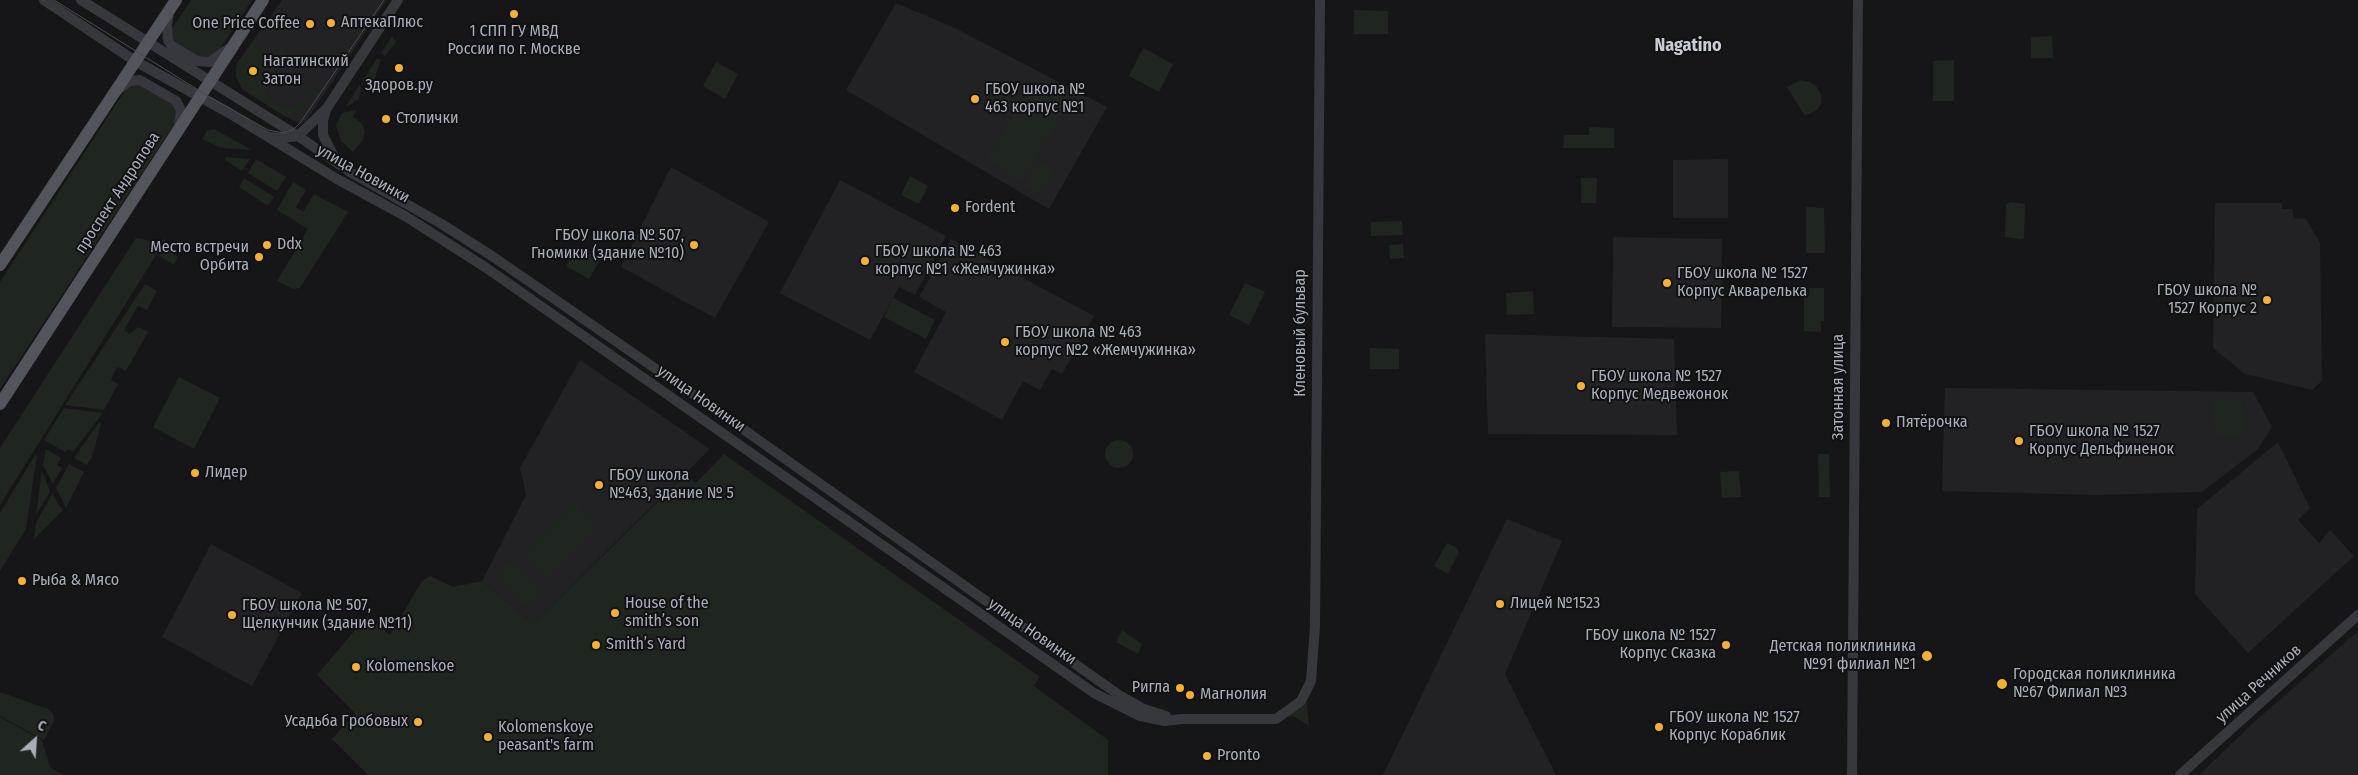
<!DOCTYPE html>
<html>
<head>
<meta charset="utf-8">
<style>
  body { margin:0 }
  #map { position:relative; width:2358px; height:775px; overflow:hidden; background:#161618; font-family:"Fira Sans Condensed",sans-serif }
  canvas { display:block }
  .north { position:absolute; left:10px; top:715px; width:50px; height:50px; -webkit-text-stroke:4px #111113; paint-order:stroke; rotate:26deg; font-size:14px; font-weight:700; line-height:20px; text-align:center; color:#a8adb8 }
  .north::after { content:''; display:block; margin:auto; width:18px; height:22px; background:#a8adb8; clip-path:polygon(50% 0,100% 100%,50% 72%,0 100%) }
</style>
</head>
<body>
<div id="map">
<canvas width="2358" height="775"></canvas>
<div class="north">С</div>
</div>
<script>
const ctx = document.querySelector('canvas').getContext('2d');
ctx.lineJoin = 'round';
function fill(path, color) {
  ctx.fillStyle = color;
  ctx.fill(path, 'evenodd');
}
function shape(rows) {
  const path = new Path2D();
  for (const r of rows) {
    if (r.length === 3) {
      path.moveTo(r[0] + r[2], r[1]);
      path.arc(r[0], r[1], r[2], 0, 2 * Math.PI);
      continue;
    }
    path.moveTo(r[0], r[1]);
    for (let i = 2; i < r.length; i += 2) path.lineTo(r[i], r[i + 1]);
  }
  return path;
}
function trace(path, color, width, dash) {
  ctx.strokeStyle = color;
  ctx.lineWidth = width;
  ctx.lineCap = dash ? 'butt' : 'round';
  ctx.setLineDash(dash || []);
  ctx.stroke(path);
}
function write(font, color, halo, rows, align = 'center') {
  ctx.font = font + ' "Fira Sans Condensed",sans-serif';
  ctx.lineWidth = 4;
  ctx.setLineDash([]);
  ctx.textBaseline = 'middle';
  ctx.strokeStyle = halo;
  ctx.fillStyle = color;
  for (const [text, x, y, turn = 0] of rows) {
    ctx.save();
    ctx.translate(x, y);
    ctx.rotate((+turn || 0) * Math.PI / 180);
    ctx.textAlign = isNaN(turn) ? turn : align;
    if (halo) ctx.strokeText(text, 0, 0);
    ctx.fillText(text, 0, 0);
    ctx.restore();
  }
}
fill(shape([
  [282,0,387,0,306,121,300,124,276,111,242,89,236,76,237,63],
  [896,3,955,28,1107,107,1049,209,846,90],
  [1728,159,1728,218,1673,218,1673,160],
  [671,167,769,222,715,318,621,267],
  [840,180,946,236,915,295,899,287,870,340,780,293],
  [2215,203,2282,203,2282,209,2292,209,2294,218,2306,219,2320,243,2322,381,2312,390,2245,374,2213,348],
  [1613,237,1722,239,1721,328,1612,327],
  [951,239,1094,316,1062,374,1052,369,1040,390,1023,381,1002,420,914,372,946,312,919,297],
  [1485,334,1674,339,1677,435,1488,434],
  [580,360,710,449,533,624,482,581,526,495,520,468],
  [1945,388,2253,392,2272,427,2258,449,2202,492,2096,495,1942,491],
  [2278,442,2310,508,2298,520,2319,543,2330,530,2354,556,2248,653,2195,594,2197,509],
  [1507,519,1562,541,1505,674,1556,775,1383,775],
  [211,544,302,593,252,686,162,637],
  [2358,631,2358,775,2199,775,2252,724]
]), '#222225');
fill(shape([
  [191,0,252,0,218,52,210,58,200,58,172,39,172,29],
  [1354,10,1388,11,1388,34,1354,34],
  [392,36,396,42,385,56,381,53],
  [2052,36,2053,58,2031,58,2031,37],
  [251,44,267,52,261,73,267,91,266,95,285,108,292,108,297,105,311,86,315,89,300,111,285,116,242,89,236,76,236,67],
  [280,45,284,47,284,52,275,60,273,70,283,75,285,83,293,85,297,80,298,85,292,90,279,84,270,72,272,61],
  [1143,48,1173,64,1159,92,1129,76],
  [377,58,381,60,373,83,366,86,363,80],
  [1954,60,1954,101,1933,101,1933,61],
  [716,62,738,74,725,99,703,86],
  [1037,77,1072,99,1021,181,986,160],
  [1801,80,1810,82,1817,87,1821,95,1821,104,1817,110,1805,116,1787,87],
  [138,83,171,102,176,108,177,120,0,389,0,282,126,89],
  [360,84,361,90,359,99,346,107],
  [356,110,353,117,362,124,365,132,363,140,353,152,341,141,336,125,342,113],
  [1589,127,1614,128,1614,148,1563,148,1564,135,1589,135],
  [214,129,250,149,249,150,221,148,202,139,207,131],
  [226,157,250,159,242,171,225,160],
  [256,159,286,177,277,191,248,173],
  [1039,161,1054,170,1039,194,1024,185],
  [910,176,928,186,919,204,901,195],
  [244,178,274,197,268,206,239,187],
  [1581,178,1597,178,1596,203,1581,203],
  [293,182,306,190,296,207,303,212,314,194,348,212,300,288,293,289,277,281,308,229,277,210],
  [2011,202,2025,204,2024,238,2021,239,2005,237,2006,204],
  [1806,207,1824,208,1825,253,1806,253],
  [1402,221,1403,235,1371,236,1371,222],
  [136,238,156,242,166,239,0,505,0,448],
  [1403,244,1404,258,1390,259,1389,245],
  [578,246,600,260,589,279,566,266],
  [164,248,178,257,174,265,159,256],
  [1245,283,1265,292,1249,325,1229,315],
  [145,284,157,291,147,310,138,306,124,330,130,334,138,327,148,332,126,371,117,367,111,380,118,384,104,410,65,405],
  [1809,288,1824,288,1824,321,1821,321,1821,332,1804,331,1804,296,1810,295],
  [1533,291,1534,314,1507,315,1506,293],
  [893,298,935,320,926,339,884,317],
  [1370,348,1399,349,1399,369,1370,369],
  [179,377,220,398,194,449,153,427],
  [2242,398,2246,434,2215,438,2210,402],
  [64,408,103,413,73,452,68,449,65,452,44,440],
  [99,422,101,424,92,457,87,465,74,458],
  [1119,454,14],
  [46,449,61,458,57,465,62,468,53,484,43,465],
  [724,454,1040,677,1034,686,1108,740,1108,775,368,775,332,739,355,713,317,675,367,616,390,635,422,581,430,576,453,587,482,581,533,624,686,474,699,486,696,483],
  [1818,454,1829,454,1830,497,1819,497],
  [35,455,37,456,26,529,0,571,0,513],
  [69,464,84,472,66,508,56,488],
  [42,470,50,492,36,515],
  [1739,471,1741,497,1722,498,1720,472],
  [52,494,63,510,34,539,36,523],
  [575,502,599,527,548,579,523,554],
  [1447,543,1456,547,1459,552,1448,574,1434,566],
  [509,561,542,593,527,608,495,576],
  [1122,630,1142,644,1138,654,1116,642],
  [0,692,48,709,53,714,54,721,44,740,0,716],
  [1307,703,1309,726,1295,717,1288,716,1301,704],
  [0,717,42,740,50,767,64,775,0,775]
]), '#1e261f');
trace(shape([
  [44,0,135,61,229,113,337,179,405,216,485,267,1094,693,1140,716,1165,721,1182,719,1276,719,1301,701,1311,681,1315,626,1320,0],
  [81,0,298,136,350,172,440,223,492,256,733,422,1119,695,1144,709,1166,716],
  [169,14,167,24,168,40,171,45,197,61,210,62,228,49],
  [119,89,130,81,140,80,176,101,181,110,179,127],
  [326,110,323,121,323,135,335,159],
  [270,137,280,138,298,136,327,108,398,0],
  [1852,775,1858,0],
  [2180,775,2358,615]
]), '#37383d', 10);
trace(shape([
  [0,265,176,0],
  [0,404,263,0]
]), '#53555c', 12);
trace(shape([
  [54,0,203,93,268,130,283,133,294,129,300,123,384,0]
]), '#4a4c52', 1);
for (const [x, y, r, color] of [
  [514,14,5,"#f2b134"],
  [331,23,5,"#f2b134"],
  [310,24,5,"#f2b134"],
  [399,68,5,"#f2b134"],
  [253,71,5,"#f2b134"],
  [975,99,5,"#f2b134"],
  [386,119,5,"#f2b134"],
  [955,208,5,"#f2b134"],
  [267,245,5,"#f2b134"],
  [694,245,5,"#f2b134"],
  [259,257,5,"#f2b134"],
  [865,261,5,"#f2b134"],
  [1667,283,5,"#f2b134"],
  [2267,300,5,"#f2b134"],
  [1005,342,5,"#f2b134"],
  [1581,386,5,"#f2b134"],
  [1886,423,5,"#f2b134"],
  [2019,441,5,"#f2b134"],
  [195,473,5,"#f2b134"],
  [599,485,5,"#f2b134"],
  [22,581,5,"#f2b134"],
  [1500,604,5,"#f2b134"],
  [615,613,5,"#f2b134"],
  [232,615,5,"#f2b134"],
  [596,645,5,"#f2b134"],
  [1726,645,5,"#f2b134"],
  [1927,656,6,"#f2b134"],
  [356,667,5,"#f2b134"],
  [2002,684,6,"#f2b134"],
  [1180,688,5,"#f2b134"],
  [1190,695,5,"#f2b134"],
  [418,722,5,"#f2b134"],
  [1659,727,5,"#f2b134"],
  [488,737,5,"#f2b134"],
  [1207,756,5,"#f2b134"]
]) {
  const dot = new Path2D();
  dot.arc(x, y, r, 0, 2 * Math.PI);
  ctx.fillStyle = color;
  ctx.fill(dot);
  trace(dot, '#111113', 2);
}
write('16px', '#a8adb8', '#111113', [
  ["АптекаПлюс",341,23],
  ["One Price Coffee",300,24,"right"],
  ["1 СПП ГУ МВД",514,32,"center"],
  ["России по г. Москве",514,50,"center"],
  ["Нагатинский",263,62],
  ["Затон",263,80],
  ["Здоров.ру",399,86,"center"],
  ["ГБОУ школа №",985,90],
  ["463 корпус №1",985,108],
  ["Столички",396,119],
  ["Fordent",965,208],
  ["ГБОУ школа № 507,",684,236,"right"],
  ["Гномики (здание №10)",684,254,"right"],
  ["Ddx",277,245],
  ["Место встречи",249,248,"right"],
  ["Орбита",249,266,"right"],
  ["ГБОУ школа № 463",875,252],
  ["корпус №1 «Жемчужинка»",875,270],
  ["ГБОУ школа № 1527",1677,274],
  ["Корпус Акварелька",1677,292],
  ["ГБОУ школа №",2257,291,"right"],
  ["1527 Корпус 2",2257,309,"right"],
  ["ГБОУ школа № 463",1015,333],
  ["корпус №2 «Жемчужинка»",1015,351],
  ["ГБОУ школа № 1527",1591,377],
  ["Корпус Медвежонок",1591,395],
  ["Пятёрочка",1896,423],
  ["ГБОУ школа № 1527",2029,432],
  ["Корпус Дельфиненок",2029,450],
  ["Лидер",205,473],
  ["ГБОУ школа",609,476],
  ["№463, здание № 5",609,494],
  ["Рыба & Мясо",32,581],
  ["House of the",625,604],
  ["smith’s son",625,622],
  ["Лицей №1523",1510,604],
  ["ГБОУ школа № 507,",242,606],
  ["Щелкунчик (здание №11)",242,624],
  ["ГБОУ школа № 1527",1716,636,"right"],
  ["Корпус Сказка",1716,654,"right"],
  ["Smith’s Yard",606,645],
  ["Детская поликлиника",1916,647,"right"],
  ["№91 филиал №1",1916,665,"right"],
  ["Kolomenskoe",366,667],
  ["Городская поликлиника",2013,675],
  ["№67 Филиал №3",2013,693],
  ["Ригла",1170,688,"right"],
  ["Магнолия",1200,695],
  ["ГБОУ школа № 1527",1669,718],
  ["Корпус Кораблик",1669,736],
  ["Усадьба Гробовых",408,722,"right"],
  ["Kolomenskoye",498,728],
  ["peasant's farm",498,746],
  ["Pronto",1217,756]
], 'left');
write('16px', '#a8adb8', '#111113', [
  ["улица Новинки",363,174,29],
  ["проспект Андропова",118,193,-57],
  ["Кленовый бульвар",1301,333,-90],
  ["Затонная улица",1839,387,-90],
  ["улица Новинки",701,399,35],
  ["улица Новинки",1032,632,35],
  ["улица Речников",2259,684,-42]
]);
write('bold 18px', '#c9ccd4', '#111113', [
  ["Nagatino",1688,46]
]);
</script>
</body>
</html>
